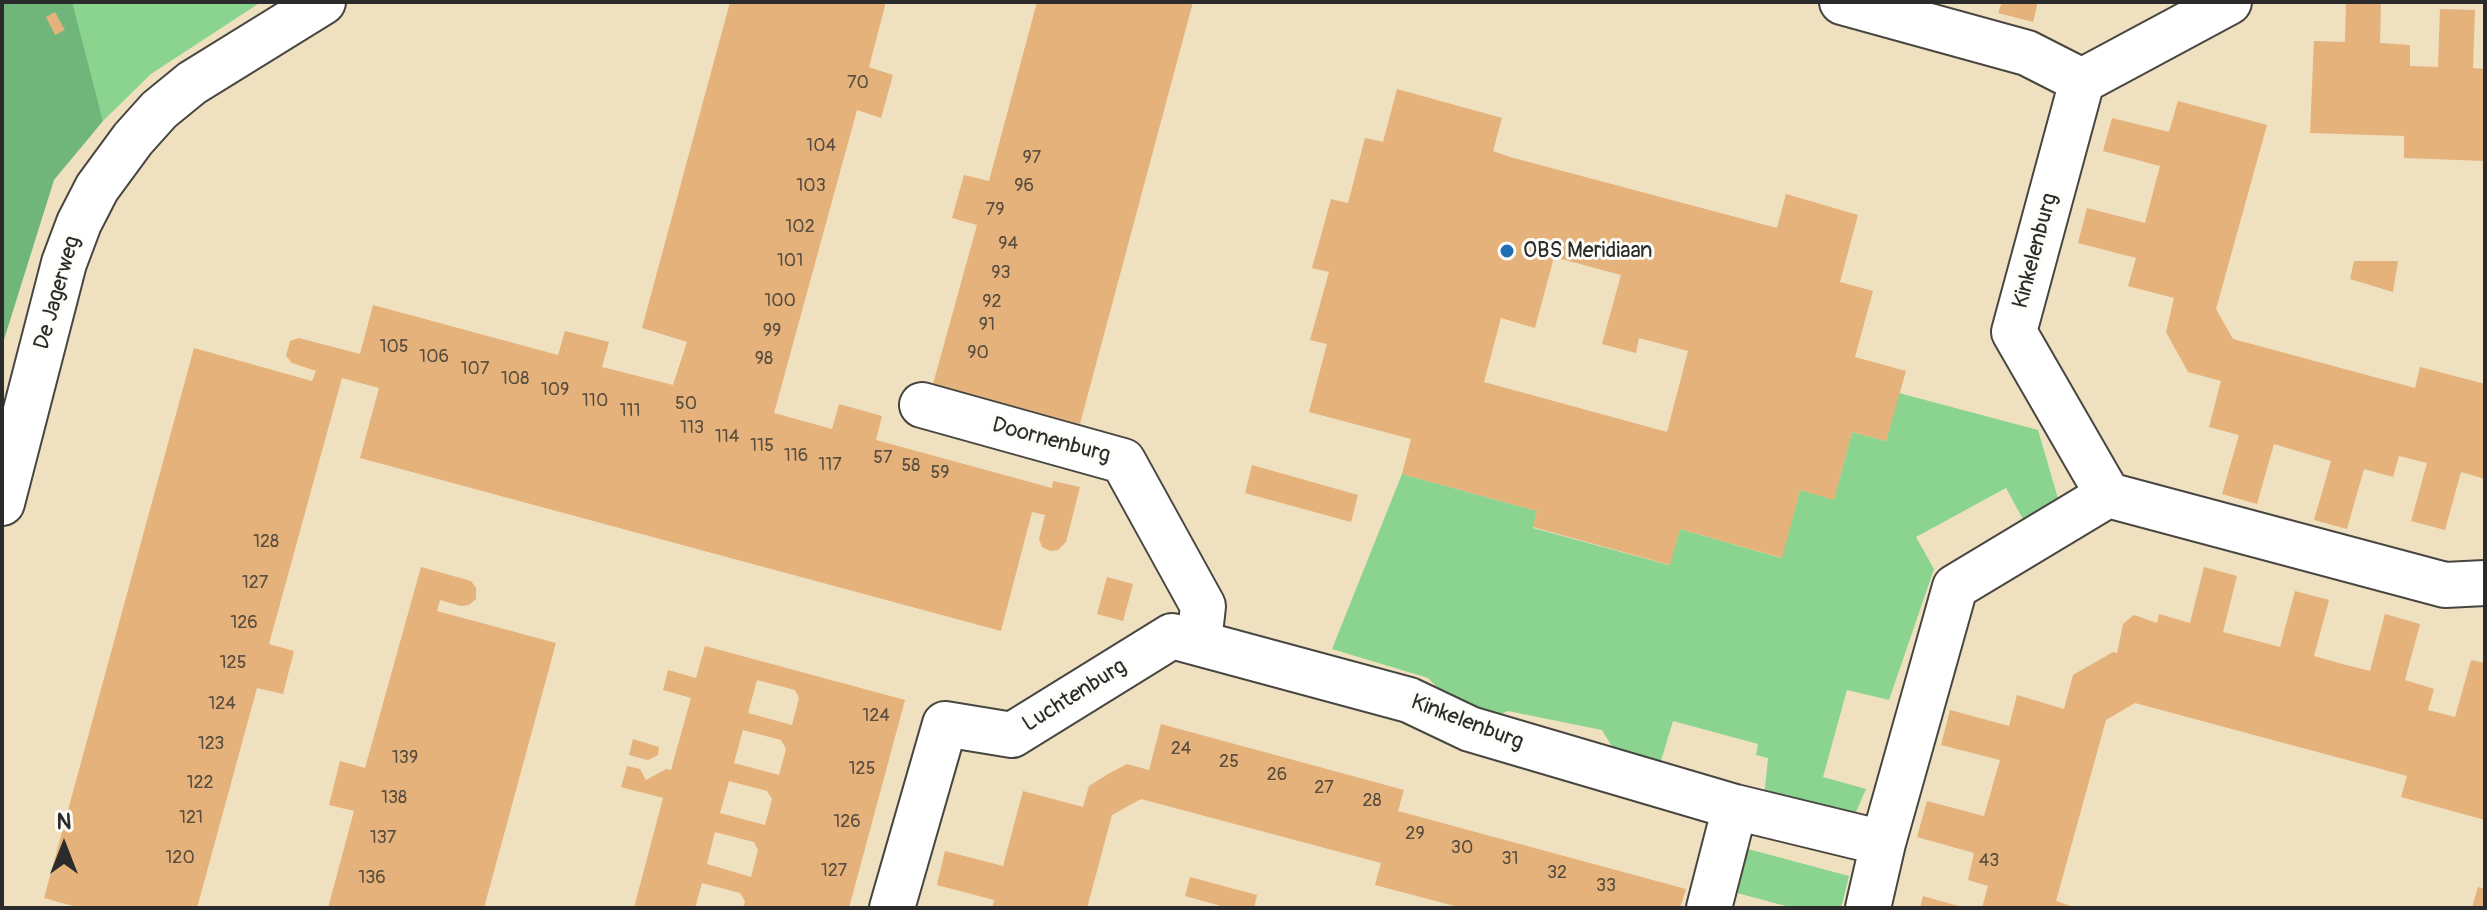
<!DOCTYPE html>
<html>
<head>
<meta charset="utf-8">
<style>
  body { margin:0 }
  #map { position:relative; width:2487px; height:910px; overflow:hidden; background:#efe0c0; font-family:Pangolin,sans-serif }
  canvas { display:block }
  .frame { position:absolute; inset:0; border:4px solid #2b2b2b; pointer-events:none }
  .north { position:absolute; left:24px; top:806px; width:80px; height:80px; -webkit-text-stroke:6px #fdfcf7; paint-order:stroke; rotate:0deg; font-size:22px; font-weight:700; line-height:32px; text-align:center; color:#2b2b2b }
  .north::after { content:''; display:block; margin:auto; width:28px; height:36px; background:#2b2b2b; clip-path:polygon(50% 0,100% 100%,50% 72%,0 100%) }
</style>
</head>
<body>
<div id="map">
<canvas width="2487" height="910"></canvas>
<div class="frame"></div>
<div class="north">N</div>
</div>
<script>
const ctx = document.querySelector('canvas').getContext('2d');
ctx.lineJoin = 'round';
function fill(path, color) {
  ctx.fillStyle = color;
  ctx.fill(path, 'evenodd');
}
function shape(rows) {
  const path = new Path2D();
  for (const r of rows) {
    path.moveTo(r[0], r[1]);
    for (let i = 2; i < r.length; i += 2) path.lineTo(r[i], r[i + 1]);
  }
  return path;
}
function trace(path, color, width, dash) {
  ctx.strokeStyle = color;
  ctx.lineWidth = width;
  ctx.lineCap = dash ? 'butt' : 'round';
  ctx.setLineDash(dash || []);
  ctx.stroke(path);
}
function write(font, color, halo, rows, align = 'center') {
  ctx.font = font + ' Pangolin,sans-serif';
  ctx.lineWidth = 6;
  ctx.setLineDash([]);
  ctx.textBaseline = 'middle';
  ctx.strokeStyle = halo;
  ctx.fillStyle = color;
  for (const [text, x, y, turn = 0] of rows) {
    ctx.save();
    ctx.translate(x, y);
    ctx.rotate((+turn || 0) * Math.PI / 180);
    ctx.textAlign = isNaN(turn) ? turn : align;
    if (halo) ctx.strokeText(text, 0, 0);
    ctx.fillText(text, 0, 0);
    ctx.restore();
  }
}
fill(shape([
  [70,2,261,2,151,74,103,121],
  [1899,393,2038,430,2059,502,2024,521,2006,488,1916,537,1934,569,1889,700,1847,690,1823,777,1866,789,1853,819,1764,797,1768,758,1756,755,1758,744,1673,721,1660,764,1616,753,1602,730,1508,711,1489,719,1456,706,1428,678,1332,649,1402,474,1537,511,1533,528,1669,565,1680,529,1781,558,1800,490,1834,499,1852,432,1886,441],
  [1748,849,1849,876,1841,908,1793,908,1737,893]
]), '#8bd490');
fill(shape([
  [2,2,72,2,103,121,54,180,2,346]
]), '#70b67a');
fill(shape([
  [730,2,886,2,869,67,893,75,881,118,857,110,774,413,832,429,839,404,882,416,876,440,1052,488,1053,481,1080,487,1066,542,1058,550,1050,551,1042,547,1039,539,1045,515,1032,512,1001,631,360,458,379,388,342,378,269,644,294,651,283,694,257,688,197,908,80,908,44,898,194,348,312,381,316,371,292,363,286,356,290,341,299,338,360,354,373,305,558,355,565,331,609,342,602,367,673,385,687,342,642,328],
  [1037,2,1193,2,1080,424,933,384,977,225,952,218,964,175,989,181],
  [2002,2,2038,2,2033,22,1998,13],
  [2346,2,2381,2,2380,43,2410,45,2410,66,2438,67,2440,9,2475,10,2473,68,2485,69,2485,161,2404,158,2404,136,2310,133,2314,41,2345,42],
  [55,12,65,30,55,35,46,17],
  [1397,89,1502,118,1493,151,1510,157,1777,228,1786,194,1858,215,1840,282,1873,291,1855,357,1906,371,1886,441,1852,432,1834,500,1800,490,1782,558,1680,529,1670,565,1533,527,1537,511,1402,474,1411,439,1309,412,1327,344,1310,340,1329,272,1312,268,1331,199,1348,203,1365,138,1383,142],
  [1554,257,1621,275,1602,344,1636,353,1639,338,1688,351,1667,432,1484,382,1501,318,1535,328],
  [2178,101,2267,125,2216,309,2233,339,2415,388,2420,367,2485,384,2485,479,2461,472,2445,530,2411,521,2427,463,2399,456,2393,477,2364,469,2347,529,2314,520,2331,461,2274,444,2257,504,2222,494,2239,435,2209,427,2221,381,2188,372,2166,332,2174,298,2128,286,2136,258,2078,243,2087,208,2145,223,2160,166,2103,151,2112,118,2169,132],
  [2354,261,2398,261,2393,292,2350,279],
  [1252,465,1358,495,1351,522,1245,493],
  [421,567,471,581,476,588,476,599,469,605,461,606,440,600,437,611,556,643,484,908,328,908,354,811,329,805,340,761,365,768],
  [2204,567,2237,576,2223,632,2280,647,2295,591,2329,600,2314,656,2342,664,2370,671,2385,614,2420,624,2405,680,2434,689,2428,710,2455,717,2471,660,2485,663,2485,820,2401,797,2407,776,2135,703,2106,720,2056,901,2077,908,1982,908,1988,886,1968,880,1974,853,1917,837,1927,801,1984,816,2000,760,1941,745,1950,710,2009,726,2017,695,2064,709,2073,675,2113,652,2117,653,2123,624,2134,615,2157,623,2159,614,2190,623],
  [1107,577,1133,584,1123,621,1097,614],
  [705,646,905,700,849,908,743,908,745,901,740,893,702,883,695,908,634,908,663,798,621,787,627,766,640,769,646,780,666,769,671,770,691,698,663,690,668,670,696,678],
  [757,680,795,690,799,698,792,725,748,713],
  [743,730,781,740,786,749,779,775,734,763],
  [729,781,767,791,772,799,765,825,720,813],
  [715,832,754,842,758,850,751,877,707,864],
  [1161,724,1404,790,1398,811,1686,889,1680,908,1462,908,1375,885,1381,863,1141,799,1112,815,1087,908,992,908,994,900,937,885,945,851,1003,866,1023,791,1083,807,1089,786,1108,774,1127,764,1149,770],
  [633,739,659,747,658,755,648,760,629,755],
  [1190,877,1257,895,1254,908,1228,908,1185,896],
  [2478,887,2485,889,2485,908,2472,908],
  [1923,896,1962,907,1962,908,1920,908]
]), '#e4b27a');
const street = shape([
  [1842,2,2027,53,2082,81,2229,2],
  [2082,81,2014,332,2108,495],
  [922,405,1123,461,1203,606,1199,642],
  [892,908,945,724,1012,735,1172,636,1409,700,1470,729,1735,807,1883,843,1955,587,2108,495,2445,585,2485,583],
  [1709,908,1735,807],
  [1868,908,1883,843]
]);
const secondary = shape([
  [2,503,64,263,79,223,97,188,133,139,159,110,192,83,323,2]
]);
trace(street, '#484641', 48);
trace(secondary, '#484641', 48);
trace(street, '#fff', 44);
trace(secondary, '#fff', 44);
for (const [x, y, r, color] of [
  [1507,251,8,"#1f6fb2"]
]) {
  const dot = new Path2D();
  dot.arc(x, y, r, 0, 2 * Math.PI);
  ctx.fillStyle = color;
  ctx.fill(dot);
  trace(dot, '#fdfcf7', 3);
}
write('18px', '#594d3f', null, [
  ["70",858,83],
  ["104",821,146],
  ["97",1032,158],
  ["103",811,186],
  ["96",1024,186],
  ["79",995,210],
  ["102",800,227],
  ["94",1008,244],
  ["101",790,261],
  ["93",1001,273],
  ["100",780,301],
  ["92",992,302],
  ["91",987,325],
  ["99",772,331],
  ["105",394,347],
  ["90",978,353],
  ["106",434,357],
  ["98",764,359],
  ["107",475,369],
  ["108",515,379],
  ["109",555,390],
  ["110",595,401],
  ["50",686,404],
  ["111",630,411],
  ["113",692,428],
  ["114",727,437],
  ["115",762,446],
  ["116",796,456],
  ["57",883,458],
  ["117",830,465],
  ["58",911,466],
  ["59",940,473],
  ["128",266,542],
  ["127",255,583],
  ["126",244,623],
  ["125",233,663],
  ["124",222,704],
  ["124",876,716],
  ["123",211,744],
  ["24",1181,749],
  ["139",405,758],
  ["25",1229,762],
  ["125",862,769],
  ["26",1277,775],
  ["122",200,783],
  ["27",1324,788],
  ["138",394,798],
  ["28",1372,801],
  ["121",191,818],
  ["126",847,822],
  ["29",1415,834],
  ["137",383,838],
  ["30",1462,848],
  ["120",180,858],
  ["31",1510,859],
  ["43",1989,861],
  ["127",834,871],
  ["32",1557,873],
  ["136",372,878],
  ["33",1606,886]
]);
write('22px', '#2b2b2b', '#fdfcf7', [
  ["OBS Meridiaan",1523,251]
], 'left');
write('22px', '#2b2b2b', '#fdfcf7', [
  ["Kinkelenburg",2036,251,-75],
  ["De Jagerweg",58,293,-74],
  ["Doornenburg",1051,441,15],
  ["Luchtenburg",1075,696,-32],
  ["Kinkelenburg",1467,723,21]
]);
</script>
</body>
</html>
